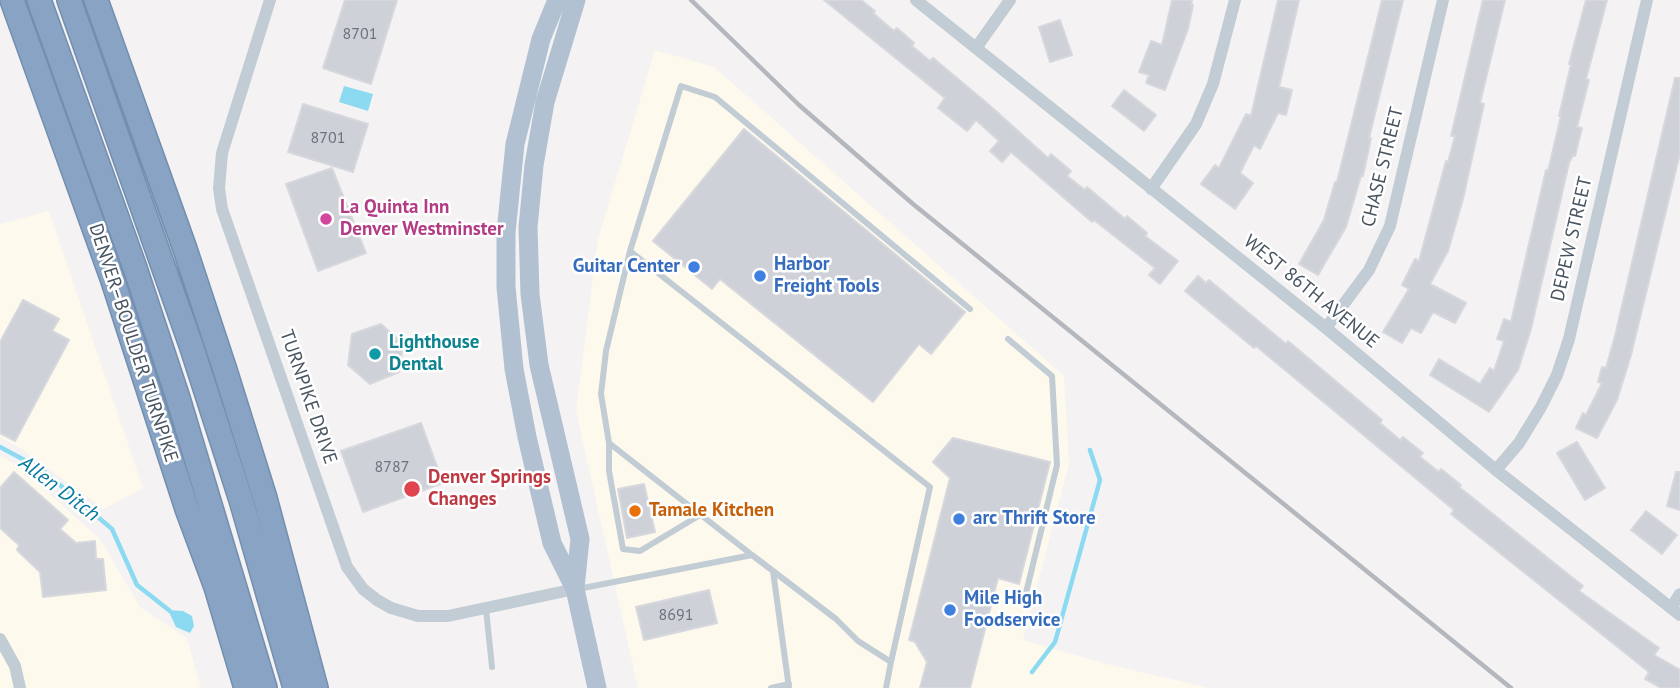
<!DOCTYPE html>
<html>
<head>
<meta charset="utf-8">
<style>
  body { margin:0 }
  canvas { display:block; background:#f4f2f2 }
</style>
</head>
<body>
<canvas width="1680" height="688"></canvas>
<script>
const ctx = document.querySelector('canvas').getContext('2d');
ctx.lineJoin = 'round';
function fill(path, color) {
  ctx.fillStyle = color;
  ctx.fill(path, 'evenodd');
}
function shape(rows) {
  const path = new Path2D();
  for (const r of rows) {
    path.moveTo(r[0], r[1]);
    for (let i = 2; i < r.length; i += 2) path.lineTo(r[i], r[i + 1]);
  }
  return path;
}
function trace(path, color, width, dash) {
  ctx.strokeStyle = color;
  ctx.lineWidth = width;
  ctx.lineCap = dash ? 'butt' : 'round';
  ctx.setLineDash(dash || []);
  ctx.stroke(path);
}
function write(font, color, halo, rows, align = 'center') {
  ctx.font = font + ' "PT Sans",sans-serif';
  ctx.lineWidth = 5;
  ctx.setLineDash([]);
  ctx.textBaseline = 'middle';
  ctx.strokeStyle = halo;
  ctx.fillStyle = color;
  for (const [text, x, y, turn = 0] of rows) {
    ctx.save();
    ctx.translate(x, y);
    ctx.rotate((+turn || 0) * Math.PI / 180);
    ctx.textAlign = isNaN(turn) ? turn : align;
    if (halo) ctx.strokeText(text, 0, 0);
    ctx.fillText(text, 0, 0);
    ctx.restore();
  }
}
fill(shape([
  [655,50,714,67,1064,376,1069,464,1023,640,1107,664,1209,688,638,688,576,411,598,239],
  [49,211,143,488,104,509,20,448,0,437,0,224],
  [0,456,17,465,100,539,140,607,187,638,201,688,0,688]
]), '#fdf9ed');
fill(shape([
  [344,86,373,94,368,111,339,102],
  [168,610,183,611,192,616,194,626,190,633,176,627]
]), '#8bdaf1');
trace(shape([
  [0,447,41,469,112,529,137,585,170,611],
  [1032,672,1055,642,1100,480,1090,450]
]), '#8bdaf1', 4.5);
const building = shape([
  [345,0,397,0,371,84,323,68,345,0],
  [824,0,861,0,875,11,873,13,894,31,897,28,914,43,912,46,930,61,933,58,988,104,1048,158,1051,154,1071,171,1067,176,1085,190,1087,187,1125,219,1127,216,1147,233,1145,236,1178,261,1160,284,1149,275,1155,268,1094,220,1092,222,1011,152,1002,162,990,151,999,141,976,120,967,131,938,108,945,98,824,0],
  [1172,0,1192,0,1191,5,1193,5,1188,29,1165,90,1146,83,1149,75,1139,72,1151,41,1162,45,1172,0],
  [1278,0,1299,0,1279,87,1292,90,1286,115,1278,113,1260,149,1254,145,1240,173,1253,183,1235,209,1201,184,1215,165,1219,168,1246,114,1251,116,1278,0],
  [1382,0,1403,0,1369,138,1371,138,1363,176,1361,176,1346,227,1318,275,1299,264,1324,220,1335,182,1337,182,1382,0],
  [1483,0,1505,0,1480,103,1484,104,1463,199,1448,251,1430,284,1466,303,1455,323,1433,312,1421,333,1411,328,1402,343,1383,332,1409,289,1402,285,1415,259,1419,261,1446,161,1448,162,1455,136,1451,136,1483,0],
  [1586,0,1607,0,1586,79,1589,80,1577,127,1582,128,1575,156,1573,155,1569,163,1531,329,1518,370,1489,412,1430,375,1439,359,1480,384,1490,368,1494,371,1504,341,1497,339,1504,319,1511,322,1546,170,1548,171,1561,116,1559,116,1571,64,1569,64,1586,0],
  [1060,20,1072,55,1050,62,1039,27,1060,20],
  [1675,78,1680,78,1680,153,1631,355,1617,400,1597,438,1576,428,1583,413,1586,415,1602,383,1598,382,1602,367,1606,368,1615,336,1675,78],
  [1124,90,1156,115,1144,131,1112,106,1124,90],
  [303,104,368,124,353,172,288,152,303,104],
  [744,129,965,312,931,354,919,344,873,402,720,279,712,289,653,241,744,129],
  [332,168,366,253,318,271,286,184,332,168],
  [1198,276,1206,283,1209,280,1286,344,1288,341,1382,420,1380,423,1400,440,1403,437,1423,453,1420,457,1439,472,1441,469,1461,485,1459,487,1583,586,1579,591,1659,648,1654,655,1680,670,1680,688,1661,688,1645,679,1649,672,1451,514,1454,510,1256,346,1254,348,1185,291,1198,276],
  [23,300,59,319,52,331,69,340,15,441,0,433,0,342,23,300],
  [381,324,403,344,399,372,370,384,348,365,352,334,381,324],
  [421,423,443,483,363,512,341,451,421,423],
  [953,438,1050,462,1019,584,998,578,970,688,920,688,927,662,915,642,909,640,950,478,933,462,953,438],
  [1577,442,1605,488,1585,500,1557,453,1577,442],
  [14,472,68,520,60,529,76,543,95,541,96,559,103,559,106,590,43,597,40,572,17,550,19,545,0,528,0,488,14,472],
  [1676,472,1680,472,1680,510,1667,506,1676,472],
  [644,484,655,532,627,538,618,489,644,484],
  [1646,511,1677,535,1662,554,1631,530,1646,511],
  [709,590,717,623,644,640,636,607,709,590]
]);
fill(building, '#ced1d7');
trace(building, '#d6d8de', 2);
const highway = shape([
  [12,0,112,278,187,509,216,587,246,688],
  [39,0,135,268,178,398,265,688],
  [69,0,192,348,241,500,295,688],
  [96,0,185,249,225,370,265,498,316,688]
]);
trace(highway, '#738eaf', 26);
trace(shape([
  [630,251,681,86,715,97,970,309],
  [1008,339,1052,376,1057,465,1026,593],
  [609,443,609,471,623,549,640,551,700,515],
  [752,555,609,443,601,394,606,351,630,251,930,487,891,662],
  [773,571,789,688],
  [578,589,752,555,836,619,858,641,891,662,886,688],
  [486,609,492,667],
  [771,688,789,684]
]), '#c2ccd4', 6);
trace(shape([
  [270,0,222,153,219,188,222,209,347,567,363,589,377,600,391,608,418,616,448,616,575,589],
  [916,0,1326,328,1496,470,1680,615],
  [976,48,1010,0],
  [1151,189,1196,124,1213,84,1235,0],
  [1326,328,1369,270,1390,226,1443,0],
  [1496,470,1519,443,1541,407,1557,375,1569,339,1647,0],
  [1671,608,1680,594],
  [0,639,15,666,20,688]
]), '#c2ccd4', 12);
trace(shape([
  [557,0,541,39,515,144,506,232,506,287,514,369,527,437,552,543,575,589,597,688],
  [575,588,580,539,539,365,530,294,528,227,534,165,545,102,576,0]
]), '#b1c1d2', 19);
trace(highway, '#88a3c3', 23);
trace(shape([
  [691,0,799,105,913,204,1511,688]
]), '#b4b7bd', 4.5);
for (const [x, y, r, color] of [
  [326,219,7,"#d1479c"],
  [694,267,7,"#3f7fe0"],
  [760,276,7,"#3f7fe0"],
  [375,354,7,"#0f9aa8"],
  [412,489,9,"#e0444e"],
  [635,511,7,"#e8710a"],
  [959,519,7,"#3f7fe0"],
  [950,610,7,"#3f7fe0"]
]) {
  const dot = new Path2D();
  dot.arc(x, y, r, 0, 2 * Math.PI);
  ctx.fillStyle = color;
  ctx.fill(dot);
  trace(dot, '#fff', 2.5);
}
write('16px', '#6a747e', null, [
  ["8701",360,34],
  ["8701",328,138],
  ["8787",392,467],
  ["8691",676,615]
]);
write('19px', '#485561', '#fff', [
  ["CHASE STREET",1383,167,-76],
  ["DEPEW STREET",1572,239,-77],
  ["WEST 86TH AVENUE",1311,292,39],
  ["DENVER–BOULDER TURNPIKE",133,343,72],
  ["TURNPIKE DRIVE",308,397,71]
]);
write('bold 19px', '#b23c85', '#fff', [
  ["La Quinta Inn",340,208],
  ["Denver Westminster",340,230]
], 'left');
write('bold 19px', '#366cbe', '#fff', [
  ["Harbor",774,265],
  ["Freight Tools",774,287],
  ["Guitar Center",680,267,"right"],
  ["arc Thrift Store",973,519],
  ["Mile High",964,599],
  ["Foodservice",964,621]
], 'left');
write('bold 19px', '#0d838f', '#fff', [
  ["Lighthouse",389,343],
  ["Dental",389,365]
], 'left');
write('bold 19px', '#be3a42', '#fff', [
  ["Denver Springs",428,478],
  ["Changes",428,500]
], 'left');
write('bold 19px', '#c56008', '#fff', [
  ["Tamale Kitchen",649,511]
], 'left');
write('italic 21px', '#077b9f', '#fff', [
  ["Allen Ditch",59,489,37]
]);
</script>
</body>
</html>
